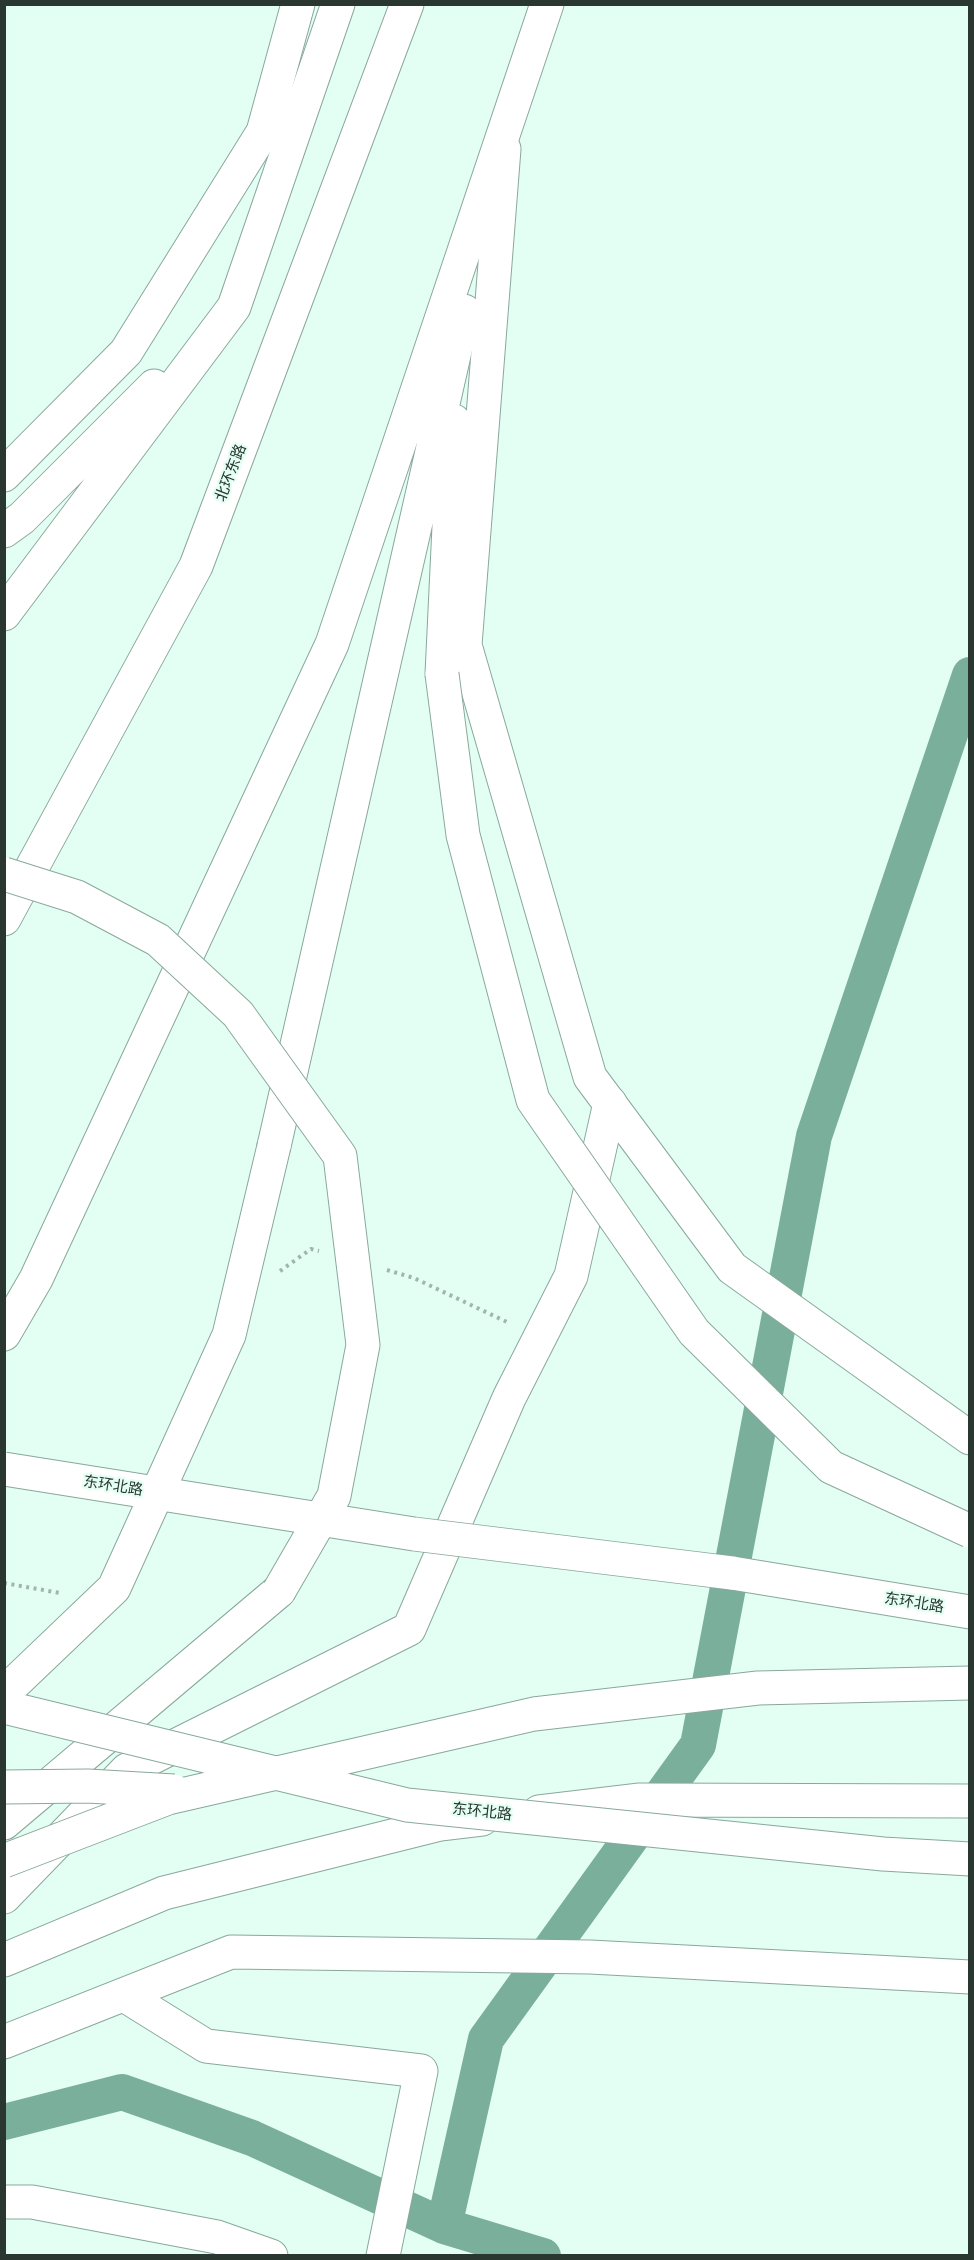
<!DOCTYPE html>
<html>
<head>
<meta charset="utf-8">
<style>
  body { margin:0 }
  #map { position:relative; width:974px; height:2260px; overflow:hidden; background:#e3fef2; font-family:Figtree,sans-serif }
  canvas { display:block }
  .frame { position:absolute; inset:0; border:6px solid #2a3731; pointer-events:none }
</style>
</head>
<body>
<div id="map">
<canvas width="974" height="2260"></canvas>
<div class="frame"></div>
</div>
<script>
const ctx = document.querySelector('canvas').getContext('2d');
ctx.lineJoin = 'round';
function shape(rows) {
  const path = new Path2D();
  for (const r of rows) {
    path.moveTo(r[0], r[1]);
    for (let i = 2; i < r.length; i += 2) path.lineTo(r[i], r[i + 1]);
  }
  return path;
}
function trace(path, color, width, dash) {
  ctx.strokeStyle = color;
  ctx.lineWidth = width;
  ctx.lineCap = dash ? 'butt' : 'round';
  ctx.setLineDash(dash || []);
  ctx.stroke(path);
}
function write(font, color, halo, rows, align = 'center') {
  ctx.font = font + ' Figtree,"Noto Sans SC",sans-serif';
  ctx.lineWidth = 4.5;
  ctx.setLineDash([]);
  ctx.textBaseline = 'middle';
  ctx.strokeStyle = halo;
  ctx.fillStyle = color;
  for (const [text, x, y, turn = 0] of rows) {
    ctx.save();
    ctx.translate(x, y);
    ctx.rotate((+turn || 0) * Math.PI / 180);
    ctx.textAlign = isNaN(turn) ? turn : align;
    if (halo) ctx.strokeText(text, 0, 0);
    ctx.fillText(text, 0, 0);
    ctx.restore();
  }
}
trace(shape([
  [4,2122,122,2092,252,2138,444,2226,543,2256],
  [444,2226,486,2039,698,1745,814,1136,970,675]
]), '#7aaf9b', 36);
const minor = shape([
  [4,1897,127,1770,409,1629,509,1398,571,1276,610,1103],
  [124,1995,206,2046,421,2071,383,2256],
  [4,2202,32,2202,217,2237,271,2256]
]);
const tertiary = shape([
  [4,475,126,352,263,132,298,4]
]);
const primary = shape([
  [504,149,465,645,590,1077,732,1268,970,1438],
  [4,2042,231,1952,590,1957,970,1977]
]);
const trunk = shape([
  [4,531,22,518,154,386],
  [4,614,234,307,338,4],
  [442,674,454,421],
  [4,919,196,566,407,4],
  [274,1146,464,311],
  [4,1334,36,1279,332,644,547,4],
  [732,1573,970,1612],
  [539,1812,640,1800,970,1801],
  [4,1823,279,1591],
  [4,1960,164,1893,440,1824,482,1819]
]);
trace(minor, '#89a89c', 35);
trace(tertiary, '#89a89c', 35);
trace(primary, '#89a89c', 35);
trace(trunk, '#89a89c', 35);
trace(shape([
  [387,1270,414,1278,509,1323],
  [280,1271,311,1249,319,1251],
  [4,1583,60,1593]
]), '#a0b6ac', 4, [3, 4.5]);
trace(minor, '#fff', 33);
trace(tertiary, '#fff', 33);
trace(primary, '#fff', 33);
trace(trunk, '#fff', 33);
const trunkBridge = shape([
  [442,674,463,835,533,1100,694,1332,831,1467,970,1531],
  [4,874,77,897,158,940,238,1014,340,1156,363,1345,334,1496,279,1591],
  [4,1469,414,1534,732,1573],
  [4,1693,114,1588,229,1335,274,1146],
  [4,1707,407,1805,883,1854,970,1859],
  [4,1787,88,1786,174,1791],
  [4,1861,168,1798,534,1714,758,1688,970,1683]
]);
trace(trunkBridge, '#89a89c', 35, []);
trace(trunkBridge, '#fff', 33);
write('15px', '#2a3731', '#e3fef2', [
  ["北环东路",231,473,-69],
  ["东环北路",113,1486,9],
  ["东环北路",914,1603,9],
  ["东环北路",482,1812,6]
]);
</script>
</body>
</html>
